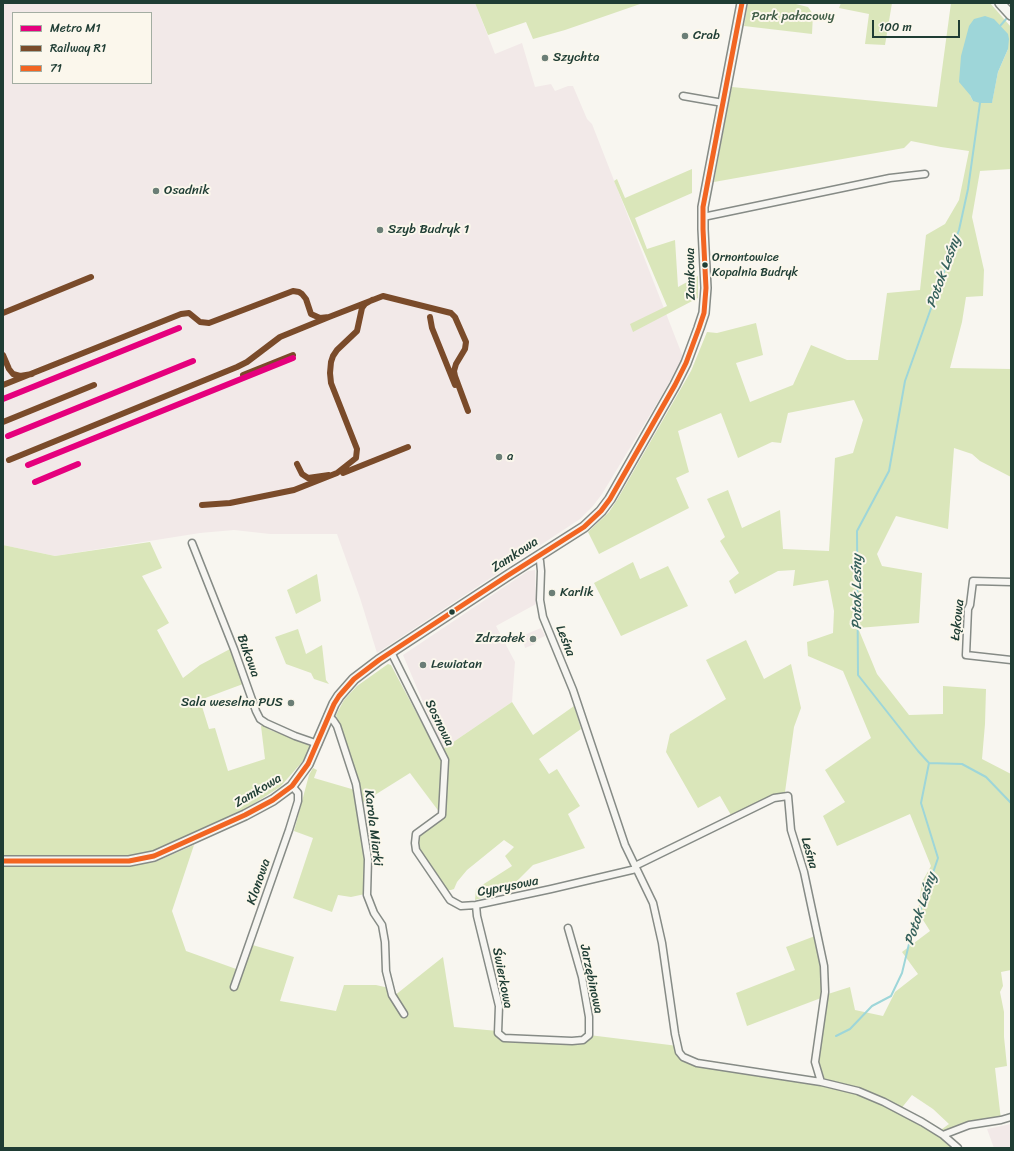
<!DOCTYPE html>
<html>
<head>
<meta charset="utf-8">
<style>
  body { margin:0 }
  #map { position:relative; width:1014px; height:1151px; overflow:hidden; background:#f8f6f0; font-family:Sriracha,sans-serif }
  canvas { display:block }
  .frame { position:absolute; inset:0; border:4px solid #1f3d34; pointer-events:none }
  .legend { position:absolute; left:12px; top:12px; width:140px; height:72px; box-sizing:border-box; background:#fbf7ec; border:1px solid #a3ada2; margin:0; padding:5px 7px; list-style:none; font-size:12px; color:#1f3d34 }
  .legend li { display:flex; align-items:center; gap:8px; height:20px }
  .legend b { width:20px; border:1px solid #a3ada2 }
  .scale { position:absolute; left:872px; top:20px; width:88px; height:18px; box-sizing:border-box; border:2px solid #1f3d34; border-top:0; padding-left:5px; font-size:12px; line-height:14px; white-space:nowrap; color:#1f3d34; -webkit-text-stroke:3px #fbf7ec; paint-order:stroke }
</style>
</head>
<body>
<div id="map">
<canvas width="1014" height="1151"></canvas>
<div class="frame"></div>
<ul class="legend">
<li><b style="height:5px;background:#e5007d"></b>Metro M1</li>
<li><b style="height:5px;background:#7a4b2a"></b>Railway R1</li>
<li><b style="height:5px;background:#f26522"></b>71</li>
</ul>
<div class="scale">100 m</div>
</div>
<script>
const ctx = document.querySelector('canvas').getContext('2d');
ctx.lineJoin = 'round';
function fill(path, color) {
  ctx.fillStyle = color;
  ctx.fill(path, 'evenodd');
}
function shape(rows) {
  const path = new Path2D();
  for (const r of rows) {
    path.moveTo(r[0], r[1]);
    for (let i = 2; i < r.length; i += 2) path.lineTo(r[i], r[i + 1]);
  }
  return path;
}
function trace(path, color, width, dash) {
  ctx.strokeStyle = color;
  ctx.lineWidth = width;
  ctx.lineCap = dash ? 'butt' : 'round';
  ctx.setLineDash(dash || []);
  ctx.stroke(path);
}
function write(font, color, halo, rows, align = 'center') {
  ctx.font = font + ' Sriracha,sans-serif';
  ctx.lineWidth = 4;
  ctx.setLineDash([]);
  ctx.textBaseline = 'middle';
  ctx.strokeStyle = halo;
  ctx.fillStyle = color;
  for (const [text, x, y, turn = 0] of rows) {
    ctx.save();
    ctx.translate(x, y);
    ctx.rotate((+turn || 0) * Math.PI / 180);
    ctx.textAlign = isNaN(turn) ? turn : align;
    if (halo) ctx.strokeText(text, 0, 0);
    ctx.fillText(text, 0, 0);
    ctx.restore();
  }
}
fill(shape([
  [3,3,475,3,495,54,522,43,535,87,551,84,555,91,568,86,573,86,587,119,592,124,683,357,665,390,602,494,593,506,580,519,377,653,360,598,337,534,270,534,234,530,200,533,55,556,3,545],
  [13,13,151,13,151,83,13,83],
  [535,570,536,604,496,626,515,662,512,702,443,749,403,655,528,571],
  [541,628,545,636,534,641,535,644,525,648,524,644,527,642,524,635],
  [1011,1124,1011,1148,994,1148,987,1129]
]), '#f2e9e8');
fill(shape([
  [475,3,643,3,565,30,533,39,526,22,488,35],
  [748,3,792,3,808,7,813,14,812,34,744,26],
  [841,3,892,3,885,45,865,44,869,14,839,8],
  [951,3,990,3,1011,27,1011,169,980,171,972,217,984,270,983,296,966,297,962,322,950,368,1011,369,1011,477,980,461,972,454,954,448,948,529,896,516,877,554,882,566,922,573,919,623,858,628,877,674,909,715,943,714,943,686,986,689,985,724,982,759,1011,774,1011,970,1001,972,1003,986,1000,992,1004,1012,1004,1037,1007,1066,995,1068,1001,1120,969,1125,943,1136,951,1148,3,1148,3,545,55,556,150,542,162,568,142,576,169,623,157,630,183,678,200,665,230,649,243,684,200,700,209,729,215,728,228,771,265,759,261,726,263,725,270,730,307,743,310,747,303,761,280,787,244,810,155,852,130,857,96,858,108,866,155,862,194,845,172,911,186,951,239,970,249,944,294,957,280,1001,336,1011,344,985,376,985,389,988,394,996,443,957,454,1027,498,1031,504,1038,572,1041,589,1035,678,1046,688,1060,820,1082,815,1062,828,994,850,987,855,1010,883,1016,895,992,918,974,902,952,930,931,918,912,922,882,931,866,910,814,837,846,823,816,845,802,825,770,871,738,843,671,808,656,807,642,833,633,834,611,828,580,793,586,795,570,778,571,735,594,729,581,739,573,720,541,725,537,707,499,728,490,742,528,780,510,783,549,829,551,835,458,853,453,863,420,854,400,788,413,781,443,772,442,738,458,721,413,678,431,689,472,676,478,689,508,599,554,588,532,609,512,617,500,691,371,707,332,717,333,756,323,763,355,736,363,750,402,793,385,811,345,847,360,878,360,887,293,920,290,926,235,945,224,959,200,969,151,941,147,911,141,904,148,714,182,728,105,732,87,937,107],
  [1008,49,998,72,992,102,973,101,970,95],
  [912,1095,933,1109,949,1124,938,1132,900,1110],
  [692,169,692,193,635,218,647,249,675,240,678,287,698,276,698,298,633,332,630,324,667,306,614,181,617,179,625,198],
  [633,562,640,579,668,566,688,606,621,636,594,583],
  [317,574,321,601,296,614,287,590],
  [298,629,306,654,322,645,326,680,329,684,314,679,311,673,286,664,275,637],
  [746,640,764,679,791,664,801,708,794,727,785,792,731,815,720,796,698,808,666,752,670,734,726,699,706,660],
  [388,664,391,665,442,761,440,813,410,773,362,803,359,781,356,778,336,715,344,700,357,686],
  [512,702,533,735,574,706,581,729,539,759,549,774,557,769,580,806,568,814,585,848,533,865,516,882,492,895,475,900,476,889,512,866,505,856,514,847,504,840,467,870,457,882,454,889,451,890,446,890,420,852,417,843,419,836,444,817,448,760,443,749],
  [313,768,317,770,314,778,355,790,367,863,365,894,351,897,338,895,332,912,293,898,313,838,294,831,309,775],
  [815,936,822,967,823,984,821,998,747,1026,736,993,795,970,786,947]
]), '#dae6ba');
fill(shape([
  [985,16,994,19,1008,34,1009,39,1008,49,998,72,992,103,980,103,973,101,970,95,959,82,961,56,969,26,974,19]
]), '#9ed6d9');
trace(shape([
  [1000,26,1007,18],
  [929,763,962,764,986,777,1011,803],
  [836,1036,850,1029,872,1006,891,996,902,973,909,944,938,858,921,803,929,763,918,751,858,675,857,531,889,471,905,381,959,230,968,189,980,103]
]), '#9ed6d9', 2);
const street = shape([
  [683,96,723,103],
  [703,217,890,178,925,174],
  [192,543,234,649,256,711,260,719,266,723,295,736,318,744],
  [537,557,540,561,541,571,540,600,543,617,573,690,625,845,653,903,662,943,675,1034,679,1052,683,1057,697,1063,821,1082,858,1091,884,1102,922,1122,943,1135,958,1148],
  [1011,582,973,581,970,605,968,609,966,655,1011,660],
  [391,652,445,760,442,815,416,834,415,843,416,850,450,900,461,906,476,905,551,889,636,869],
  [328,715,333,720,337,726,356,784,368,859,367,895,374,913,382,925,385,942,386,971,392,995,404,1014],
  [635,866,774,798,788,796,791,830,804,872,824,966,825,992,815,1062,821,1082],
  [476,905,477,916,499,1006,498,1033,504,1038,572,1041,583,1040,589,1035,589,1017,582,977,568,928],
  [234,987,289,830,298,801,298,793,292,786],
  [943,1135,969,1125,1001,1120,1011,1117]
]);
const secondary = shape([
  [1000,3,1011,15],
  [3,861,129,861,154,856,245,815,273,800,292,786,308,764,334,704,339,696,354,679,379,660,507,576,584,527,601,511,610,499,675,385,686,363,699,328,704,313,706,288,703,229,703,207,742,3]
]);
trace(street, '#868b86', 9);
trace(secondary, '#868b86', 12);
trace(street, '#f6f5f1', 6);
trace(secondary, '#f6f5f1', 9);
trace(shape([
  [3,861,129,861,154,856,245,815,273,800,292,786,308,764,334,704,339,696,354,679,379,660,507,576,584,527,601,511,610,499,675,385,686,363,699,328,704,313,706,288,703,229,703,207,742,3]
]), '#f26522', 5);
trace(shape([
  [3,313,91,277],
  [430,317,432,328,455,385],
  [3,355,9,369,13,374,20,376,32,374],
  [243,375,293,355],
  [3,385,181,314,189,313,200,322,209,323,293,291,299,292,302,294,306,299,311,314,320,318,329,317,383,296,451,313,455,317,466,342,465,349,456,364,454,371,455,376,468,411],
  [3,422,94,385],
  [9,460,237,367,247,362,280,337,329,317],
  [297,464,302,474,308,478,329,475],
  [343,473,408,447],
  [202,505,230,503,294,490,337,473,356,458,357,449,331,383,330,373,331,362,333,356,337,350,357,331,362,308,365,304,372,300]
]), '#7a4b2a', 6);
trace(shape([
  [3,399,179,328],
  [8,436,193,361],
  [28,465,293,358],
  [35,482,78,464]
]), '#e5007d', 6);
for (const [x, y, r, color] of [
  [685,36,4,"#6b7e76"],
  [545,58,4,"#6b7e76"],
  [156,191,4,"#6b7e76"],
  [380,230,4,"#6b7e76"],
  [705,265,3.5,"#1f3d34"],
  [499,457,4,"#6b7e76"],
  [552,593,4,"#6b7e76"],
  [452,612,3.5,"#1f3d34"],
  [533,639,4,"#6b7e76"],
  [423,665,4,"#6b7e76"],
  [291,703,4,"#6b7e76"]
]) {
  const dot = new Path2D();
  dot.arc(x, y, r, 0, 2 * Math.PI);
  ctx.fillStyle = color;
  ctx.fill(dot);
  trace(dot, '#fbf7ec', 1.5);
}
write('12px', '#1f3d34', '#fbf7ec', [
  ["Ornontowice",712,258],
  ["Kopalnia Budryk",712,273]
], 'left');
write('13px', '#3f5c46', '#fbf7ec', [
  ["Park pałacowy",793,17]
]);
write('13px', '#1f3d34', '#fbf7ec', [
  ["Crab",693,36],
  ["Szychta",553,58],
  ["Osadnik",164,191],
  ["Szyb Budryk 1",388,230],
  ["a",507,457],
  ["Karlik",560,593],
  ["Zdrzałek",525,639,"right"],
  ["Lewiatan",431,665],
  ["Sala weselna PUS",283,703,"right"]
], 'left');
write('13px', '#1f3d34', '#fbf7ec', [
  ["Zamkowa",691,274,-91],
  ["Zamkowa",515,555,-33],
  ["Łąkowa",958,620,-84],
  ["Leśna",565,641,68],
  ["Bukowa",248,656,70],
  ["Sosnowa",439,723,64],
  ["Zamkowa",258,791,-31],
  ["Karola Miarki",373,828,83],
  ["Leśna",809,853,74],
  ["Klonowa",259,882,-71],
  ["Cyprysowa",508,887,-11],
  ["Świerkowa",502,978,79],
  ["Jarzębinowa",591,979,78]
]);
write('italic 14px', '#35605b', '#fbf7ec', [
  ["Potok Leśny",944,272,-70],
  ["Potok Leśny",857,592,-90],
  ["Potok Leśny",921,909,-72]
]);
</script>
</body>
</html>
